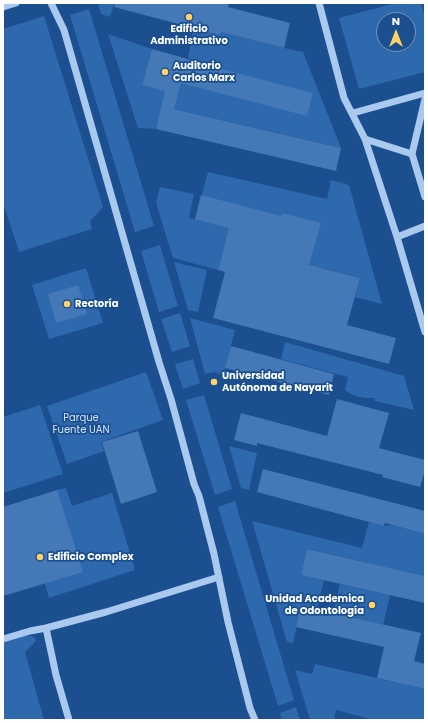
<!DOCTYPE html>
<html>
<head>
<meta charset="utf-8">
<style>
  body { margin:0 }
  #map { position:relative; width:428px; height:723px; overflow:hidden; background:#1b4f8f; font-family:Poppins,sans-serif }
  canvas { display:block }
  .frame { position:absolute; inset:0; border:4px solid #fff; pointer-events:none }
  .north { position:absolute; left:376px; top:12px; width:40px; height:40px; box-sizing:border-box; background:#1b4f8f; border:1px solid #7695bc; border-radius:50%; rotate:0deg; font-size:11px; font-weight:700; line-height:16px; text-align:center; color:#fff }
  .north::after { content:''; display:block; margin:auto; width:14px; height:18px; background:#ffd166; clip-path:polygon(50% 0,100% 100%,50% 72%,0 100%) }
</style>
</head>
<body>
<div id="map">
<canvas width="428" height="723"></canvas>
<div class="frame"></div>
<div class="north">N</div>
</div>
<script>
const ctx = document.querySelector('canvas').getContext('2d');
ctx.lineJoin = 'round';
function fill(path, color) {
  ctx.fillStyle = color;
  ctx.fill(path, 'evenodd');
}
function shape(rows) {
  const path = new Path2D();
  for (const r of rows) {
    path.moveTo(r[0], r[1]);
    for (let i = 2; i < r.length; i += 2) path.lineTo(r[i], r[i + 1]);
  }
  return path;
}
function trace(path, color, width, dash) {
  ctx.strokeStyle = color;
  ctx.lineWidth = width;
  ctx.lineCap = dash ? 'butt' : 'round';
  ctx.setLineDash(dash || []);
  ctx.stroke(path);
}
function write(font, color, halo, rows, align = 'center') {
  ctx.font = font + ' Poppins,sans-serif';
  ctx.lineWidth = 3.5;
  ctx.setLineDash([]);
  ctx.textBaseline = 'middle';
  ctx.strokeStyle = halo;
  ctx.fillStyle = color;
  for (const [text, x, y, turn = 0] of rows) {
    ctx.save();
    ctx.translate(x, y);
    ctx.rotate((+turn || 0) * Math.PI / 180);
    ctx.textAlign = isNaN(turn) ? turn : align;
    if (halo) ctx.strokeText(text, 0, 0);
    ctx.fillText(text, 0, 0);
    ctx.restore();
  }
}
fill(shape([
  [98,3,114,3,110,17,101,14],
  [396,3,421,3,425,17,425,72,359,89,339,18],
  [384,20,408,20,408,44,384,44],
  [89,9,154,226,135,232,70,15],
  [44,16,103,207,90,221,92,229,19,252,3,202,3,29],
  [193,28,220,35,221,32,284,48,303,52,341,148,162,106,156,129,138,128,108,34,152,49,142,85,178,94,188,59],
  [208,172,327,199,331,180,349,185,382,304,355,297,360,278,321,268,314,269,224,246,218,270,173,258,156,203,160,187,194,194,189,218,195,219],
  [160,245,178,306,159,312,141,251],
  [174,262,207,270,198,312,188,310],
  [86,268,103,323,49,339,32,285],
  [180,313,190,346,172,352,161,319],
  [190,318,235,330,223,376,215,372,205,374],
  [285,342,404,376,414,410,375,401,375,398,367,398,359,397,351,394,345,390,348,377,281,359],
  [193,359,200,383,183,389,175,364],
  [146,372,163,420,101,442,104,451,67,464,47,406],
  [204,395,232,489,215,495,186,400],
  [40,405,63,474,3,493,3,417],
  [229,446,257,453,249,490,241,488],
  [66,488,72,506,112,493,135,570,49,598,45,584,57,490],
  [235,501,294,700,278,706,218,507],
  [252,521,362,548,369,522,384,526,392,525,425,534,425,576,307,549,301,575,324,580,317,609,301,606,293,643,287,642],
  [340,584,390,595,383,625,333,613],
  [27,635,34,637,36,641,25,652,44,720,4,720,3,717,3,642],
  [315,664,425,689,425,720,373,720,336,710,334,720,310,720,295,670,312,674],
  [296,707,300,720,282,720,280,713]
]), '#2e69ad');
fill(shape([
  [115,3,229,3,228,7,290,23,284,48,221,32,220,35,114,7],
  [152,49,188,59,187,60,313,93,307,116,181,83,174,109,341,148,336,171,156,129,165,91,142,85],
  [201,195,281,216,282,213,321,223,309,265,360,278,347,325,396,338,389,364,213,318,225,272,218,270,229,228,195,219],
  [78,285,87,314,56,323,48,294],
  [231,346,334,374,329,395,225,368],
  [337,399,389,413,379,448,425,460,425,470,420,487,382,477,383,475,257,443,257,446,234,440,241,413,327,436],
  [138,431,157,492,121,504,102,442],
  [263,469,425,511,425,534,385,523,384,526,257,492],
  [57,490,83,572,3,596,3,507],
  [307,549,425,576,425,603,301,575],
  [301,606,421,633,414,661,425,664,425,689,377,678,384,647,296,627]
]), '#4478b7');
trace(shape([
  [51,3,64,30,159,362,171,399,194,484,199,496,214,554,228,622,250,708,255,720],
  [319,3,344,98,365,139,397,237,425,332],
  [3,7,16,3],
  [353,113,425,93],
  [365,139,412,154,425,197],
  [412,154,425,99],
  [397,237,425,226],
  [46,628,56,675,69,720],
  [3,639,30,631,46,628,106,612,219,577]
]), '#a9c9ee', 7);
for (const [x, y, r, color] of [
  [189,17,4,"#ffd166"],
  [165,72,4,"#ffd166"],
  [67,304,4,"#ffd166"],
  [214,382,4,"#ffd166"],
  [40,557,4,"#ffd166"],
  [372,605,4,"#ffd166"]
]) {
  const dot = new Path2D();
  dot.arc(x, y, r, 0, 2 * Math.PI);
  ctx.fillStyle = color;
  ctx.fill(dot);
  trace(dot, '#1b4f8f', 1.5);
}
write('bold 10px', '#fff', '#1b4f8f', [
  ["Edificio",189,29,"center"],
  ["Administrativo",189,41,"center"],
  ["Auditorio",173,66],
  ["Carlos Marx",173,78],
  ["Rectoría",75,304],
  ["Universidad",222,376],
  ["Autónoma de Nayarit",222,388],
  ["Edificio Complex",48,557],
  ["Unidad Academica",364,599,"right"],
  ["de Odontología",364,611,"right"]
], 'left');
write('10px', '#cfe3fa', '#1b4f8f', [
  ["Parque",81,418],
  ["Fuente UAN",81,430]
]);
</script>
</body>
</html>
